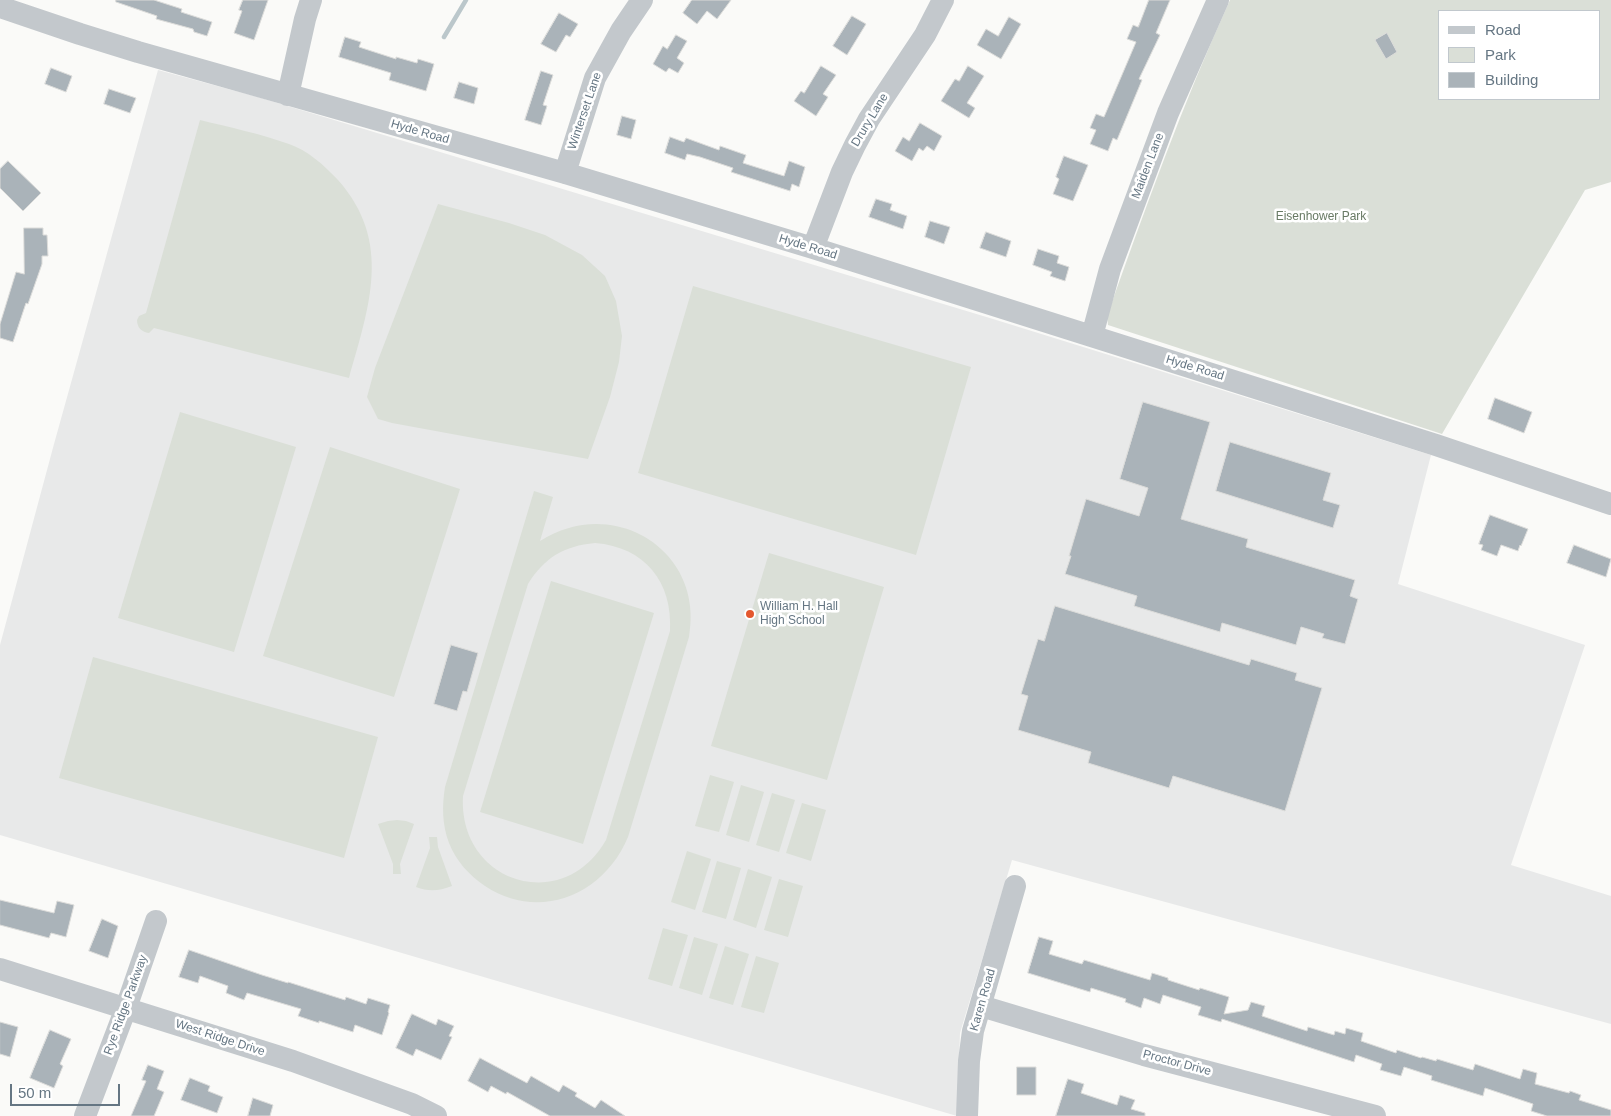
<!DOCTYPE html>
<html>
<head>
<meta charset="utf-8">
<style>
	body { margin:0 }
	#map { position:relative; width:1611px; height:1116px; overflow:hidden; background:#fafaf8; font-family:Arial,sans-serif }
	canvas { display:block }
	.legend { position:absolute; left:1438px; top:10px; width:162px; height:90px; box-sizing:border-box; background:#fff; border:1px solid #c1c8cd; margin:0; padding:6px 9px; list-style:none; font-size:15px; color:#657683 }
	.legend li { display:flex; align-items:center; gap:10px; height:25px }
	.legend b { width:25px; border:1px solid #c1c8cd }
	.scale { position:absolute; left:10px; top:1084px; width:110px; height:22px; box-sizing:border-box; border:2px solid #657683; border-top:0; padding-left:6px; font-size:15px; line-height:18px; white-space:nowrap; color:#657683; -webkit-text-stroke:4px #fff; paint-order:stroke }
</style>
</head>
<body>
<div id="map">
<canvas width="1611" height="1116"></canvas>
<ul class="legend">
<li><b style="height:6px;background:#c3c8cc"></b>Road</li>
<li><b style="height:14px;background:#dadfd7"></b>Park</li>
<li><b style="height:14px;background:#aab3b9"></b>Building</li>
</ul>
<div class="scale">50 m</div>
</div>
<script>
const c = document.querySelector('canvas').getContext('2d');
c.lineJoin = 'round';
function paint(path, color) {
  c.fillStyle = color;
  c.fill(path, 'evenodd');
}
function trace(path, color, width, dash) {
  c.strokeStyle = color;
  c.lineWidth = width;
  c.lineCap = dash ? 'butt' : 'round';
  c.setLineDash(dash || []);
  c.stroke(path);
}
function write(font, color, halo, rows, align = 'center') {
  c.font = font + ' Arial,sans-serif';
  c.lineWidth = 5;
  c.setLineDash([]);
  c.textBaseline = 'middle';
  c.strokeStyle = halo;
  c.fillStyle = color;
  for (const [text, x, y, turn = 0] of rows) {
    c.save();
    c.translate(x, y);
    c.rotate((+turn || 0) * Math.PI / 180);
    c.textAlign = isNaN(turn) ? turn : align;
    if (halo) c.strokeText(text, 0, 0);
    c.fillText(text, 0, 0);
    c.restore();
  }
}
paint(new Path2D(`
	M 158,70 L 258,97 L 993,319 L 1431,455 L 1398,584 L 1585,645 L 1511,865 L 1611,896 L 1611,1024 L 1012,860 L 960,1033 L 957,1116 L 0,835 L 0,645 L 54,444 Z`), '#e8e9e9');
paint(new Path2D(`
	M 1230,0 L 1611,0 L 1611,182 L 1585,190 L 1442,434 L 1108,325 L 1107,316 C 1145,209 1183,103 1230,0 ZM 1440,11 L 1600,11 L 1600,99 L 1440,99 Z
	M 200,120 C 229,127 261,134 289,144 C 307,150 324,165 338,180 C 393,242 369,307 349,378 L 154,328 L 149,333 C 141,332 137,327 137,320 L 139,316 L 146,313 Z
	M 438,204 L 509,223 L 545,235 L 582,255 L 605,276 L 616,301 L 622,336 L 619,362 L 610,397 L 588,459 L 392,423 L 378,419 L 367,397 L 375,368 Z
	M 693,286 L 971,367 L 916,555 L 638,473 Z
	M 180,412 L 296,447 L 234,652 L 118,618 Z
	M 330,447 L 460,489 L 394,697 L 263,656 Z
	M 534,491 L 553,497 L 540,541 C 613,494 705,550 689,637 L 628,837 C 604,895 539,922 485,886 C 469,875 456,861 449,843 C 442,824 442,806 445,787 ZM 595,543 C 645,547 673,582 670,631 L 606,840 C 563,916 458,883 463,796 L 528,584 C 545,557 564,546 595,543 Z
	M 769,553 L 884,587 L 827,780 L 711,746 Z
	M 551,581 L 654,613 L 583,844 L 480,812 Z
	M 93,657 L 378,737 L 344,858 L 59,778 Z
	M 710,775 L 734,782 L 719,832 L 695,826 Z
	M 741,785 L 764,792 L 749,842 L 726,835 Z
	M 772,793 L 795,800 L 779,852 L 756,845 Z
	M 802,803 L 826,810 L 811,861 L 786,853 Z
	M 397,820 L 406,821 L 414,824 L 400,864 L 401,874 L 393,874 L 393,864 L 378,824 L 388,821 Z
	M 429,837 L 437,837 L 438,847 L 452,886 C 439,891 429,892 416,887 L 430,848 Z
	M 687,851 L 711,859 L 695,910 L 671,902 Z
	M 717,861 L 741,868 L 726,919 L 702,912 Z
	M 748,869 L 772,877 L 756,928 L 733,920 Z
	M 779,879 L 803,886 L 788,937 L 764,930 Z
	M 663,928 L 688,935 L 672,986 L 648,979 Z
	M 694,937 L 718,944 L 702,995 L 679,988 Z
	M 725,946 L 749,954 L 733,1005 L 709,998 Z
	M 756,956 L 779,963 L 764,1013 L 741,1007 Z`), '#dadfd7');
trace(new Path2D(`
	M 444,37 L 466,0`), '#bbc7cb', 4.5);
const building = new Path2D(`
	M 116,0 L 154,0 L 182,9 L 181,12 L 212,22 L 207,36 L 194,32 L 193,29 L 156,19 L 157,16 L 116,2 Z
	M 243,0 L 268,0 L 254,40 L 234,33 L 242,11 L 239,10 Z
	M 692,0 L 731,0 L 717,19 L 707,11 L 697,24 L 683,13 Z
	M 1149,0 L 1170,0 L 1156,33 L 1160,35 L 1139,79 L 1142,80 L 1117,140 L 1113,138 L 1108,151 L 1090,144 L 1096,130 L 1090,128 L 1096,114 L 1104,117 L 1136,42 L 1127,39 L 1133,25 L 1138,27 Z
	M 559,13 L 578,24 L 570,37 L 566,35 L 556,52 L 541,44 Z
	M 852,16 L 866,24 L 847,55 L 833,46 Z
	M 1009,17 L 1021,24 L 1001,59 L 977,45 L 986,29 L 998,36 Z
	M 1387,33 L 1397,52 L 1386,59 L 1375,40 Z
	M 676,35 L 687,41 L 677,58 L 684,63 L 678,73 L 669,68 L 666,72 L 653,64 L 663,46 L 667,49 Z
	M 345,37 L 361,42 L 359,47 L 396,59 L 396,57 L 417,63 L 418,59 L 434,64 L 426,91 L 389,80 L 391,73 L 339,57 Z
	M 821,66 L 836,75 L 823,94 L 828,97 L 816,116 L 794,101 L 801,91 L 804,93 Z
	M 968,66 L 984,76 L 967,103 L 975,108 L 969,118 L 941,101 L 955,79 L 959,81 Z
	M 51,68 L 72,76 L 66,92 L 45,84 Z
	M 541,71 L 553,75 L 543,105 L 547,106 L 541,125 L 525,120 Z
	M 459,82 L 478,88 L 474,104 L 454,98 Z
	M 109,89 L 136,98 L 130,113 L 104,104 Z
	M 622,116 L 636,120 L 631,139 L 617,135 Z
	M 920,123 L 942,136 L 934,151 L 927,146 L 923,151 L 919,148 L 912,161 L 895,151 L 903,137 L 909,141 Z
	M 670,137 L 684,142 L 686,138 L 719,150 L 720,146 L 746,155 L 743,163 L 784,176 L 789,161 L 805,167 L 799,187 L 792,184 L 790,191 L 731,172 L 733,168 L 700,157 L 687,154 L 685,160 L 665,153 Z
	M 1064,156 L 1088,165 L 1073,201 L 1053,194 L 1059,179 L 1056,177 Z
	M 8,161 L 41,193 L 23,211 L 0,188 L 0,169 Z
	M 876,199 L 892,204 L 890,210 L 907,216 L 903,229 L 869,217 Z
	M 930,221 L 950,227 L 944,244 L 925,237 Z
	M 24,228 L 43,228 L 43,235 L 47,235 L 48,256 L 42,256 L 42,264 L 28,304 L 26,303 L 13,342 L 0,338 L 0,324 L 16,272 L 24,274 Z
	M 986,232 L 1011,241 L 1006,257 L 980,248 Z
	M 1038,249 L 1059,256 L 1057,263 L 1069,267 L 1065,281 L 1050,276 L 1052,272 L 1033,265 Z
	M 1495,398 L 1532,412 L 1524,433 L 1488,419 Z
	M 1143,402 L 1210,422 L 1181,519 L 1248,539 L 1246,547 L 1355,580 L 1350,596 L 1358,599 L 1345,644 L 1322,638 L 1324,634 L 1301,627 L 1296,645 L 1222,623 L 1220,632 L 1134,606 L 1137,596 L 1065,574 L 1071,556 L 1069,556 L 1086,499 L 1139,516 L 1148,488 L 1120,479 Z
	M 1230,442 L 1331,473 L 1323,500 L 1340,505 L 1333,528 L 1216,491 Z
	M 1490,515 L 1528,529 L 1521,546 L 1520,545 L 1518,551 L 1501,545 L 1497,556 L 1481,550 L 1483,545 L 1479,544 Z
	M 1574,545 L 1611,559 L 1606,577 L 1567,563 Z
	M 1055,606 L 1249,665 L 1251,659 L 1297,673 L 1295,680 L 1322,688 L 1285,811 L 1173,776 L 1169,788 L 1088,763 L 1091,752 L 1018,730 L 1028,696 L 1021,694 L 1038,639 L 1044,641 Z
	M 451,645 L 478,653 L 467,692 L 463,691 L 457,711 L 434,704 Z
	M 0,900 L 54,913 L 57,901 L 74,905 L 66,937 L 51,933 L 49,938 L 0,925 Z
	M 102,919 L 118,926 L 108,958 L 89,951 Z
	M 1039,937 L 1053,941 L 1049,954 L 1082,964 L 1084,960 L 1150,980 L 1152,973 L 1168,978 L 1168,980 L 1199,990 L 1200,988 L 1229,997 L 1224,1014 L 1248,1010 L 1251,1002 L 1265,1006 L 1262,1016 L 1307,1031 L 1308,1027 L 1334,1035 L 1335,1031 L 1345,1034 L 1346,1028 L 1363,1033 L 1361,1041 L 1396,1053 L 1397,1050 L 1421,1058 L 1422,1057 L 1436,1061 L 1437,1059 L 1473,1070 L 1475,1064 L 1520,1079 L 1523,1069 L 1537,1073 L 1535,1084 L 1569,1093 L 1570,1091 L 1581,1095 L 1579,1100 L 1611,1110 L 1611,1116 L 1547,1116 L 1531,1111 L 1533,1104 L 1485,1088 L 1483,1096 L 1431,1080 L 1432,1076 L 1404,1067 L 1401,1076 L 1380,1070 L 1382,1064 L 1356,1055 L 1354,1062 L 1222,1019 L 1221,1022 L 1198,1015 L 1201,1007 L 1163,995 L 1160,1004 L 1144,998 L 1141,1008 L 1125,1002 L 1126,999 L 1091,988 L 1090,992 L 1028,973 Z
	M 189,950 L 262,975 L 288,983 L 288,982 L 345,1000 L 346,997 L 366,1004 L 368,998 L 390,1005 L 388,1012 L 389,1013 L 382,1035 L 355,1025 L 353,1032 L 319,1021 L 319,1023 L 298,1016 L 301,1009 L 247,993 L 244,1000 L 226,993 L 228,986 L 200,976 L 198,983 L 179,977 Z
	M 412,1014 L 436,1025 L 438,1019 L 454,1026 L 449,1036 L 452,1037 L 441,1060 L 416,1049 L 413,1056 L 396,1048 Z
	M 0,1022 L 18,1027 L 10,1057 L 0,1054 Z
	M 50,1030 L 71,1039 L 60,1064 L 63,1066 L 54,1088 L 30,1078 Z
	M 480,1058 L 527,1083 L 531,1076 L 559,1092 L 563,1085 L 577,1093 L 575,1096 L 595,1108 L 601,1100 L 625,1116 L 550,1116 L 507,1092 L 506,1094 L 491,1086 L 488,1092 L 468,1081 Z
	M 148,1065 L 164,1071 L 157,1089 L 164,1092 L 154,1116 L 131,1116 L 146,1081 L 142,1080 Z
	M 1017,1067 L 1036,1067 L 1036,1095 L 1017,1095 Z
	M 190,1078 L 210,1086 L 208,1091 L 223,1097 L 217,1113 L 181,1100 Z
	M 1068,1079 L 1084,1084 L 1081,1093 L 1117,1105 L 1120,1095 L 1135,1100 L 1131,1109 L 1145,1113 L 1145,1116 L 1056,1116 Z
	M 253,1098 L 273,1105 L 270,1116 L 248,1116 Z`);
paint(building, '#aab3b9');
trace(building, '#dcdcda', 1);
trace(new Path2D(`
	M 0,7 L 80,34 L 138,52 L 565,173 L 813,248 L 1436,445 L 1611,504
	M 288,95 L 305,19 L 311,0
	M 565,173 L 595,78 L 621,31 L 642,0
	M 813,248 L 842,172 L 855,145 L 869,119 L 925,35 L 943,0
	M 1092,336 L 1110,269 L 1168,113 L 1218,0
	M 0,969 L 293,1061 L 412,1104 L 436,1116
	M 981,1006 L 1144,1055 L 1375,1116
	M 85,1116 L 126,1008 L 156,921
	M 967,1116 L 969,1061 L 973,1031 L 1015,886`), '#c3c8cc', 22);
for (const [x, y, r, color] of [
	[750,614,5,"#e4572e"]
]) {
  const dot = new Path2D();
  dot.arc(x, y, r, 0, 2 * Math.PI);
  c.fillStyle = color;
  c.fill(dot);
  trace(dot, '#fff', 2);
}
write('12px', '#657683', '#fff', [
	["Winterset Lane",585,111,-71],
	["Drury Lane",870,120,-59],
	["Hyde Road",420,132,16],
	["Maiden Lane",1148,166,-69],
	["Hyde Road",808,247,17],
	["Hyde Road",1195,368,17],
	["Karen Road",983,1000,-74],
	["Rye Ridge Parkway",126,1005,-70],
	["West Ridge Drive",220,1038,18],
	["Proctor Drive",1177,1063,15]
]);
write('12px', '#687a64', '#fff', [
	["Eisenhower Park",1321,217]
]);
write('12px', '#657683', '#fff', [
	["William H. Hall",760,607],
	["High School",760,621]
], 'left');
</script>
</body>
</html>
